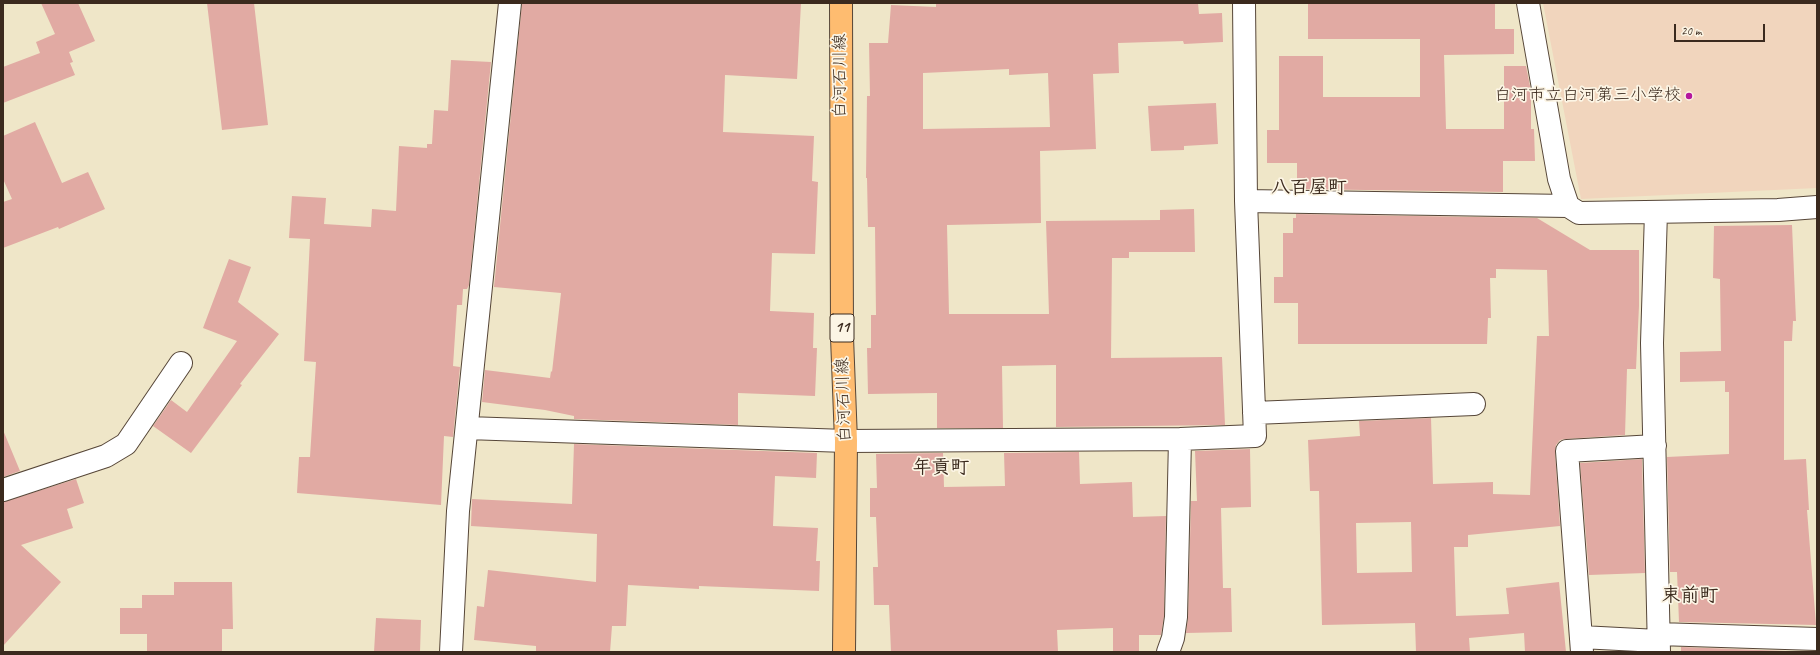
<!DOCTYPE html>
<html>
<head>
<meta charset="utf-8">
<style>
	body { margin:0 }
	#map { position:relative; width:1820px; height:655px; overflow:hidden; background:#efe6c8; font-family:Caveat,sans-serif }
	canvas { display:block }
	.frame { position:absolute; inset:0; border:4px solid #3b2a1e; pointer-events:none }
	.scale { position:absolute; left:1674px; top:24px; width:91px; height:18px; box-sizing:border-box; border:2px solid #3b2a1e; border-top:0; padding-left:5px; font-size:12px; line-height:14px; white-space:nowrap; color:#3b2a1e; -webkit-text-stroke:3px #fcf5e5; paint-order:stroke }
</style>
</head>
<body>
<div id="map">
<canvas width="1820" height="655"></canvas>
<div class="frame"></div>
<div class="scale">20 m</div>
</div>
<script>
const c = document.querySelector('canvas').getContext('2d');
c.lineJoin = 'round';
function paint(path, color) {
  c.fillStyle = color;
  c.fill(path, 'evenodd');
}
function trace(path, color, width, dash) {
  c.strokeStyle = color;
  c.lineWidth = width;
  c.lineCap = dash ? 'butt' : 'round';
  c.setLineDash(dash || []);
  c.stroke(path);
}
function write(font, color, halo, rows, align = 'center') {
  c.font = font + ' Caveat,"Klee One",sans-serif';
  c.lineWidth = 3.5;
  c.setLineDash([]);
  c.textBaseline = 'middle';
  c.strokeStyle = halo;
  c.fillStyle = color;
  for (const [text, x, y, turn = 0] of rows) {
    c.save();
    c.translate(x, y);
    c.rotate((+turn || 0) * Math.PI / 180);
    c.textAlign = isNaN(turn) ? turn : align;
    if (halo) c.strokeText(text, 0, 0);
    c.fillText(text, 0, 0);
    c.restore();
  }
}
paint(new Path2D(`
	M 1543,3 L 1817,3 L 1817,188 L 1581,199 Z`), '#f1d5bd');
paint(new Path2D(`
	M 41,3 L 78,3 L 95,41 L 69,52 L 73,62 L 70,63 L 75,75 L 3,103 L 3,67 L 40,53 L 36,42 L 55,34 Z
	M 207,3 L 254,3 L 268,125 L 222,130 Z
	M 522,3 L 801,3 L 797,79 L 725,75 L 723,132 L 814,136 L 812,181 L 818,182 L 815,254 L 772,253 L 770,311 L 814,313 L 813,348 L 817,348 L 815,396 L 738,393 L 738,425 L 574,419 L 574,416 L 545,410 L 482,402 L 485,370 L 550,378 L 551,371 L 552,372 L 561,293 L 494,287 Z
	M 936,3 L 1198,3 L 1199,14 L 1222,13 L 1223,42 L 1184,44 L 1183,41 L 1118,43 L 1119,73 L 1093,74 L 1096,149 L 1040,151 L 1041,223 L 947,225 L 949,314 L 1049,314 L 1046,221 L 1160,220 L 1160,210 L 1194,209 L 1195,252 L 1129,252 L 1129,258 L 1112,258 L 1111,358 L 1222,357 L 1225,425 L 1056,427 L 1056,365 L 1002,366 L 1003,428 L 937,428 L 937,393 L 868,394 L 867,348 L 871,348 L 871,315 L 876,315 L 875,227 L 868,227 L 867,178 L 866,178 L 867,96 L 870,96 L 869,43 L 888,43 L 891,5 L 936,7 ZM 1009,69 L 1009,75 L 1048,73 L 1050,127 L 923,129 L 923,73 Z
	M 1308,3 L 1495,3 L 1495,29 L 1514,29 L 1514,54 L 1444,55 L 1446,129 L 1504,129 L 1504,66 L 1526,66 L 1531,91 L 1531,129 L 1534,129 L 1535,161 L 1503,161 L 1503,192 L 1297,189 L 1297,163 L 1267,163 L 1267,130 L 1279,130 L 1279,56 L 1323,56 L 1323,97 L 1420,97 L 1420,39 L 1308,39 Z
	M 451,60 L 491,62 L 469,285 L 467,289 L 463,289 L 462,305 L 457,305 L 453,366 L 460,367 L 453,437 L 444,436 L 441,505 L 297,493 L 299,457 L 310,457 L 316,362 L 304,361 L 310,239 L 289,238 L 292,196 L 326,198 L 324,224 L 371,227 L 372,209 L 396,211 L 399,146 L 427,148 L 427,144 L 432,144 L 434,110 L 448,111 Z
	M 1216,103 L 1218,144 L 1184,146 L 1184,150 L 1151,151 L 1148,106 Z
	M 35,122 L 62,183 L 88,172 L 105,209 L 59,229 L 58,227 L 3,248 L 3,202 L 12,199 L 3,179 L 3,136 Z
	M 1296,214 L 1537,218 L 1590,250 L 1639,250 L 1639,306 L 1636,369 L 1627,369 L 1625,435 L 1566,439 L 1560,440 L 1556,445 L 1555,452 L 1560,526 L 1468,535 L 1468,547 L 1454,547 L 1456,616 L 1509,614 L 1506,588 L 1559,582 L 1566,652 L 1525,652 L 1524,633 L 1469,638 L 1470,652 L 1416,652 L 1415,623 L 1322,625 L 1319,491 L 1310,491 L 1308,440 L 1360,436 L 1359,421 L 1431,418 L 1433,484 L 1493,482 L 1493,494 L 1530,495 L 1537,336 L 1549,336 L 1547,270 L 1496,269 L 1496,278 L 1490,278 L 1491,318 L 1488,318 L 1487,344 L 1298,344 L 1298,303 L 1274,303 L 1274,277 L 1283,277 L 1283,233 L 1293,233 L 1293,218 L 1296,218 ZM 1411,522 L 1412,572 L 1357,573 L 1356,523 Z
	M 1792,225 L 1796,321 L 1793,321 L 1792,341 L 1784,341 L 1784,460 L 1806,459 L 1809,510 L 1807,510 L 1816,625 L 1679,622 L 1677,572 L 1670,572 L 1667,457 L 1729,454 L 1729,392 L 1725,392 L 1725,381 L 1680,382 L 1680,352 L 1721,351 L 1720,279 L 1713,278 L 1714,226 Z
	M 229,259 L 251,267 L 238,302 L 279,334 L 240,384 L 242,385 L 191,453 L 153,426 L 171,400 L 187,412 L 237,341 L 203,328 Z
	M 3,430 L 20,471 L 3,477 Z
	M 574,444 L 817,453 L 816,478 L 775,476 L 773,526 L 818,528 L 816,561 L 820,561 L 819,591 L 699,586 L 699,589 L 628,585 L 626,626 L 612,626 L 610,652 L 536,652 L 536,646 L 474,640 L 477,606 L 484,607 L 488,570 L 596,582 L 597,534 L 471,526 L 472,499 L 572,504 Z
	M 1250,449 L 1251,507 L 1221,508 L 1223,588 L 1231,588 L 1232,632 L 1186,633 L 1188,617 L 1191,501 L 1197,501 L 1195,451 Z
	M 1079,452 L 1080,484 L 1132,482 L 1133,517 L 1166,516 L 1164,616 L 1161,635 L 1139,635 L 1139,652 L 1113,652 L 1113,628 L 1057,630 L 1058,652 L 891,652 L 889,605 L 874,605 L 873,567 L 878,567 L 876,517 L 870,517 L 870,488 L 877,488 L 876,454 L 943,453 L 944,487 L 1005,486 L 1004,453 Z
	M 1642,459 L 1645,573 L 1589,575 L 1580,463 Z
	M 76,479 L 84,503 L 67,509 L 73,528 L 21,545 L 61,582 L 3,646 L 3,502 Z
	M 174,582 L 232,582 L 233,629 L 222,629 L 222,652 L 147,652 L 147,634 L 120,634 L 120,608 L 142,608 L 142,595 L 174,595 Z
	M 376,618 L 421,620 L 420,652 L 374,652 Z
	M 1681,647 L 1787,651 L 1787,652 L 1681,652 Z`), '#e1aaa3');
const street = new Path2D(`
	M 1528,3 L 1559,179 L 1568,206 L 1579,213 L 1778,210 L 1817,207
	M 1246,201 L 1568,206
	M 1656,212 L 1652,343 L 1659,652
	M 1254,413 L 1474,404
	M 467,428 L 846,441 L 1180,439 L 1255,436 L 1246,201 L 1244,3
	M 3,490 L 106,456 L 126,444 L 181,363
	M 1658,634 L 1817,639
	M 1581,637 L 1658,641
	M 451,652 L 458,511 L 510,3
	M 1168,652 L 1173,638 L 1176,617 L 1180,439
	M 1582,652 L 1567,451 L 1655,446`);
const primary = new Path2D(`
	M 841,3 L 842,337 L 846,441 L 844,652`);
trace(street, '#564638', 24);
trace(primary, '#564638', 24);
trace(street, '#fff', 22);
trace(primary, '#febc70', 22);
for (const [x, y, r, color] of [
	[1689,96,4,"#b5179e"]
]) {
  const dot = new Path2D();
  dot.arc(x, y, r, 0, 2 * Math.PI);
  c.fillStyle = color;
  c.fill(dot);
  trace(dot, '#fcf5e5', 1.5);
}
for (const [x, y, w] of [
	[842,328,24]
]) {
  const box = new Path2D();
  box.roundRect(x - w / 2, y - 14, w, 28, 3);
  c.fillStyle = '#fcf5e5';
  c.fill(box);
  trace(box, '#3b2a1e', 1);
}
write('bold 16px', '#3b2a1e', null, [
	["11",842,328]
]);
write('17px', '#3b2a1e', '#fcf5e5', [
	["白河石川線",841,76,-90],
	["白河石川線",844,400,-92]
]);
write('17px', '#3b2a1e', '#fcf5e5', [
	["白河市立白河第三小学校",1681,96]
], 'right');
write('bold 19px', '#3b2a1e', '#fcf5e5', [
	["八百屋町",1309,188],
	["年貢町",941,468],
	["束前町",1690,596]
]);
</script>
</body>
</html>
